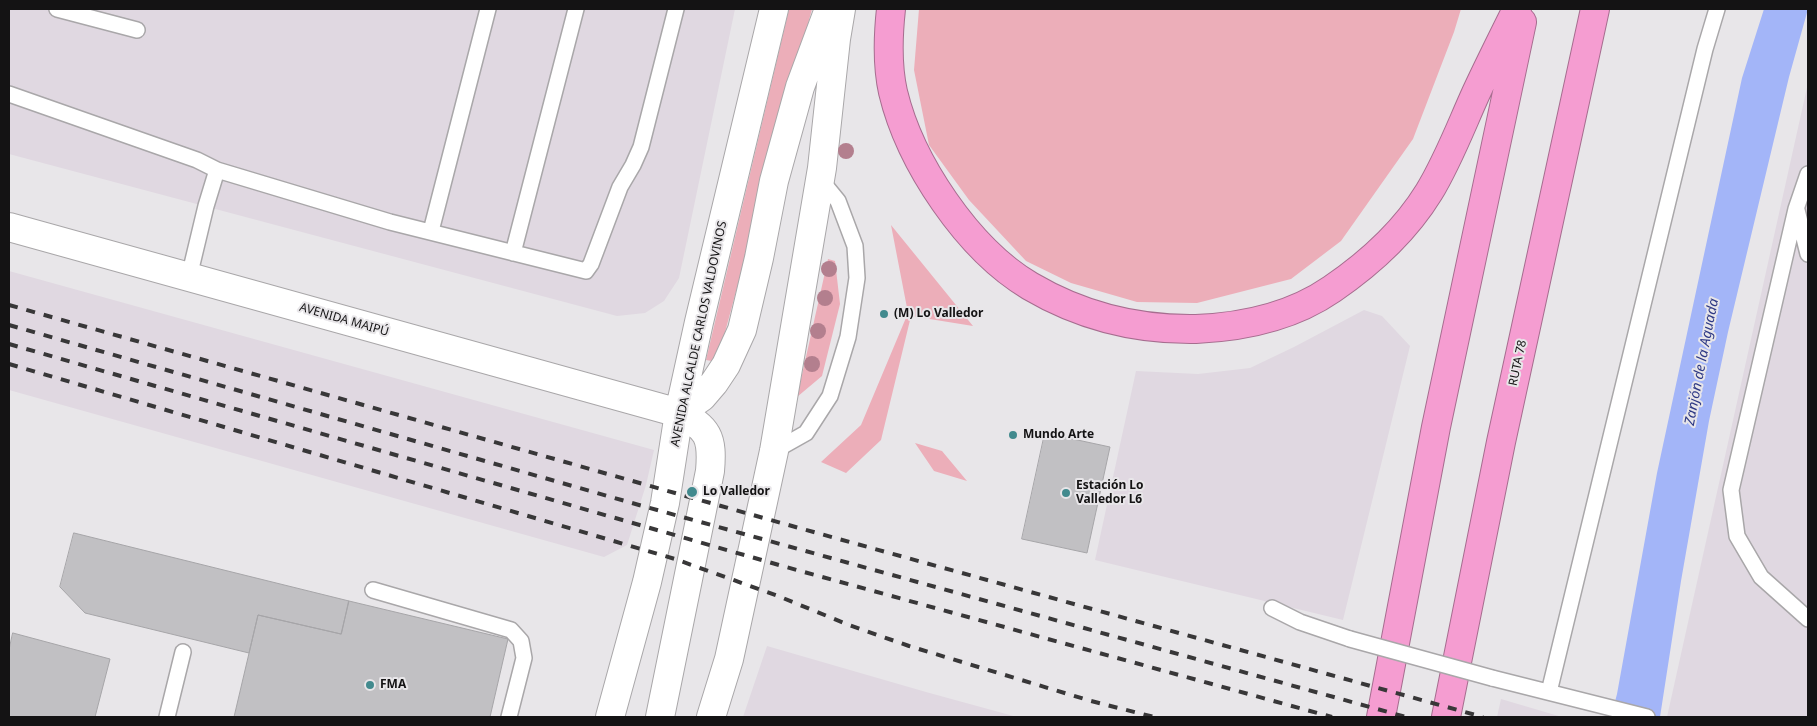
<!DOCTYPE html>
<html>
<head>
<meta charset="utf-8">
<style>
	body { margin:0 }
	#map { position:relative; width:1817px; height:726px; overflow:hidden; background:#e8e6e9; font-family:"Noto Sans",sans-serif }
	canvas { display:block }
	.frame { position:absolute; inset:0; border:10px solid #141314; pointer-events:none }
</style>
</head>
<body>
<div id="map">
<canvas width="1817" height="726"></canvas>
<div class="frame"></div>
</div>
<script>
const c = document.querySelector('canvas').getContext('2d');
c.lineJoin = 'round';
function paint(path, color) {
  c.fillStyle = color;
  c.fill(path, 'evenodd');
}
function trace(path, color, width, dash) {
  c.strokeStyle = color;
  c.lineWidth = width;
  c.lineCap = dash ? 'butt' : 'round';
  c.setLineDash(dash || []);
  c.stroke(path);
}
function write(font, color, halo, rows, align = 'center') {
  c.font = font + ' "Noto Sans",sans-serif';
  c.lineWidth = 4;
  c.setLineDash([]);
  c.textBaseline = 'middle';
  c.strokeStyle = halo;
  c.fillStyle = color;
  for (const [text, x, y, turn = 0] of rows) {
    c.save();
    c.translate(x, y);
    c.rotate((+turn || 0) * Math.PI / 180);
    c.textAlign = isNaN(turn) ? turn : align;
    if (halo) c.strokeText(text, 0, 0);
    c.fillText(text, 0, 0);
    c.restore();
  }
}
paint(new Path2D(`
	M 9,9 L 735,9 L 679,278 L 664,301 L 645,313 L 617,316 L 9,154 Z
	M 1808,83 L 1808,717 L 1667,717 Z
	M 9,271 L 654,450 L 646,485 L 627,545 L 604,557 L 9,390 Z
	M 1364,310 L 1382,316 L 1410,346 L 1343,620 L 1095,560 L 1136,371 L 1198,374 L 1250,368 L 1294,347 Z
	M 767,646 L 926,692 L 1017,717 L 743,717 Z
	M 1501,699 L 1562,717 L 1497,717 Z`), '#e0d8e1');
paint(new Path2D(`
	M 789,9 L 812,9 L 717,362 L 706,360 Z
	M 919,9 L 1461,9 L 1454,32 L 1413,139 L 1341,241 L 1291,279 L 1197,303 L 1137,302 L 1071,283 L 1026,261 L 969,200 L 929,145 L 914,70 Z
	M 891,225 L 973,326 L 911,316 L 881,440 L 846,473 L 821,462 L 861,425 L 908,313 Z
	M 828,259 L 835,261 L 840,304 L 822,376 L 797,397 Z
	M 915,443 L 942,451 L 967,481 L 934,471 Z`), '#ecaeb9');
paint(new Path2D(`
	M 1764,9 L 1808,9 L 1789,77 L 1728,332 L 1709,421 L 1681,581 L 1660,717 L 1611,717 L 1617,694 L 1657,473 L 1717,194 L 1742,78 Z`), '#a3b5f8');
const building = new Path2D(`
	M 1045,433 L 1110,447 L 1087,553 L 1022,539 Z
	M 74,533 L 349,601 L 341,634 L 258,615 L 249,653 L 85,613 L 60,587 Z
	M 349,601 L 508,639 L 490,717 L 234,717 L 258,615 L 341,634 Z
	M 13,633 L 110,659 L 95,717 L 9,717 L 9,650 Z`);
paint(building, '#c1c0c3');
trace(building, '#a6a5a8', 1);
const lane = new Path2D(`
	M 57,9 L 137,30
	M 9,94 L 197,160 L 217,170 L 390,222 L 586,271 L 591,264 L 620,187 L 633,165 L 641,147 L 676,9
	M 1808,174 L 1796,209 L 1731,490 L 1737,536 L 1761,577 L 1808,619
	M 1797,210 L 1808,254
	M 431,231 L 488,9
	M 513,253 L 576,9
	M 189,277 L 206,206 L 217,170
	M 774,451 L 806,433 L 830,396 L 848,337 L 857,278 L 855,246 L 838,201 L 820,179
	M 373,590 L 511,630 L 521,641 L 524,658 L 509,717
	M 1272,608 L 1300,622 L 1350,639
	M 1492,678 L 1647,717
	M 1549,692 L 1705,49 L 1717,9
	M 167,717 L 183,652`);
const secondary = new Path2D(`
	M 9,227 L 679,413 C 708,428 713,437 710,471 L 660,717
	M 679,413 L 702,397 L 714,383 L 726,365 L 742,330 L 759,258 L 774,181 L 800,87 L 829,9
	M 610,717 L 647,582 L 665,503 L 679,413 L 699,322 L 774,9
	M 711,717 L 729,659 L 774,451 L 822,168 L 836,39 L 841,9`);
const highway = new Path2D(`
	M 891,9 C 888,36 887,65 893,92 C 910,163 968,249 1030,286 C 1081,316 1137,330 1196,329 C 1243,327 1293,316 1332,289 C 1370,263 1405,231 1429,192 C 1448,161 1461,126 1476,93 C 1489,65 1503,37 1517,9
	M 1381,717 L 1436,427 L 1522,22
	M 1446,717 L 1501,442 L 1595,9`);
trace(lane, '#a9a7a9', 18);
trace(secondary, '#a9a7a9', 30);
trace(highway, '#a66d8f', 30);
trace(lane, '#fff', 15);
trace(secondary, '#fff', 28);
trace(highway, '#f59dd1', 28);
trace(new Path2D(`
	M 9,305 L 799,528 L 1483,717
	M 9,325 L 639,505 L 1406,717
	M 9,344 L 786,567 L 1332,717
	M 9,364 L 675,559 L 778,596 L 849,625 L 909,646 L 1091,701 L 1154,717`), '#383738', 4, [9, 9]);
const laneBridge = new Path2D(`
	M 1350,639 L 1492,678`);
trace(laneBridge, '#a9a7a9', 18, []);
trace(laneBridge, '#fff', 15);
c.fillStyle = '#b37f8e';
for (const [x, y] of [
	[846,151],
	[829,269],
	[825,298],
	[818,331],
	[812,364]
]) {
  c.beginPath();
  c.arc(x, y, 8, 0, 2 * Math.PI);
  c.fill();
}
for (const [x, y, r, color] of [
	[884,314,5,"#428a8e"],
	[1013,435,5,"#428a8e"],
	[692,492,6,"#428a8e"],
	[1066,493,5,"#428a8e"],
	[370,685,5,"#428a8e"]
]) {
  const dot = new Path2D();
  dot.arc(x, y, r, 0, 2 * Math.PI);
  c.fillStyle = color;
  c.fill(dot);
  trace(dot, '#e8e6e9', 2);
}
write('bold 12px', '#141314', '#e8e6e9', [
	["(M) Lo Valledor",894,314],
	["Mundo Arte",1023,435],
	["Estación Lo",1076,486],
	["Valledor L6",1076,500],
	["Lo Valledor",703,492],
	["FMA",380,685]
], 'left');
write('12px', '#141314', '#e8e6e9', [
	["AVENIDA MAIPÚ",344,320,16],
	["AVENIDA ALCALDE CARLOS VALDOVINOS",699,334,-78],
	["RUTA 78",1518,363,-78]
]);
write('italic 14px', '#2e3985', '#e8e6e9', [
	["Zanjón de la Aguada",1702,362,-79]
]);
</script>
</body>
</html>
